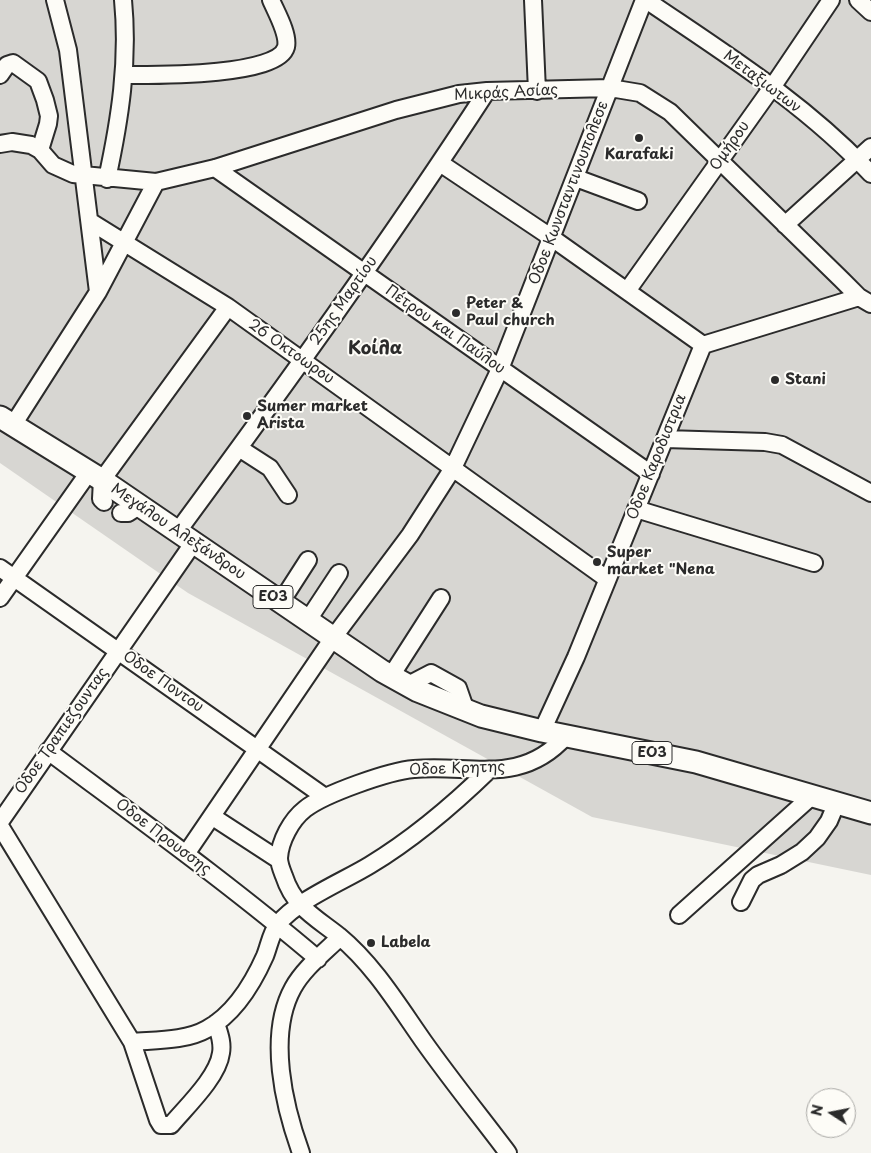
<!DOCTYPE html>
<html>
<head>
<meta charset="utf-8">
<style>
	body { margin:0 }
	#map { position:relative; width:871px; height:1153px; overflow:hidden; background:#f5f4ef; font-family:"Playpen Sans",sans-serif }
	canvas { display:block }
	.north { position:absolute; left:806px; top:1088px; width:50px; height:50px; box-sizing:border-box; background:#fdfcf7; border:1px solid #a9a8a5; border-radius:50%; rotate:281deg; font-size:14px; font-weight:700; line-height:20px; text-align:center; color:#2b2b2b }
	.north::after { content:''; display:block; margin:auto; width:18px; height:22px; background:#2b2b2b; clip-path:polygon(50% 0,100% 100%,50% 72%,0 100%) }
</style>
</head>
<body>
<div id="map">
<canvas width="871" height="1153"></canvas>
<div class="north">N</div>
</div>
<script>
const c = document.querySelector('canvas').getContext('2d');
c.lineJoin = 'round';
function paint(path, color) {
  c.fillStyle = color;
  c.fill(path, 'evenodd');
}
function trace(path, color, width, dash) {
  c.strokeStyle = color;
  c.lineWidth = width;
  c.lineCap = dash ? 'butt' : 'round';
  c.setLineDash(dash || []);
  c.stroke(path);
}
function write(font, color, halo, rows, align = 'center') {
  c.font = font + ' "Playpen Sans",sans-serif';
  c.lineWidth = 4;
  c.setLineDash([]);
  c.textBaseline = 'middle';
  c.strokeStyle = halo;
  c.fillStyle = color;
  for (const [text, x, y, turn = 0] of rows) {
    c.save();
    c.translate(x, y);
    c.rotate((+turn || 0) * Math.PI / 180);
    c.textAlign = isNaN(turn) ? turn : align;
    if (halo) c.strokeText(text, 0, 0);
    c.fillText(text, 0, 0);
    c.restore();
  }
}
paint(new Path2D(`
	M 0,0 L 871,0 L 871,875 L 592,817 L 188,593 L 0,463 Z`), '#d7d6d2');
const minor = new Path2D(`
	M 55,0 L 68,50 L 98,292
	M 533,0 L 537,91
	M 646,0 C 724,53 806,104 871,174
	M 858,0 L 871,12
	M 0,75 L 7,65 L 13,63 L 38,81 L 45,100 L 49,116 L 48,124 L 40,150
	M 125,75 C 151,75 278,77 286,47 C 289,34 276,12 271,0
	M 0,144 L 12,142 L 31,145 L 40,150 L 53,165 L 73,174 L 156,182 L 215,168 L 396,110 L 459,94 L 487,91 L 610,88 L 640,93 L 670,112 L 841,279 L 859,297 L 871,304
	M 440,163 L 552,238 L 703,345
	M 215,168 L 651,474
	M 576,178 L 638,201
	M 107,179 C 120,119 129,61 123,0
	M 91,222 L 228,307 L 607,579
	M 785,225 L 871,147
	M 627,291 L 773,86 L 831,0
	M 703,345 L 859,297
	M 13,425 L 98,292 L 156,182
	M 665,439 L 765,442 L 782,445 L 871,493
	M 239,448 L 270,468 L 288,495
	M 104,502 L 101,499 L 102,480 L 228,307
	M 636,509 L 814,563
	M 121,513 L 128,513 L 139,506
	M 178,531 C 284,387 389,242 487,91
	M 0,568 L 325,797
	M 0,598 L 89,472
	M 281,602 L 308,560
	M 308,620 L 339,573
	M 391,676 L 441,598
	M 408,685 L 431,673 L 458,688 L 466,711
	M 542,731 L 576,657 L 703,345
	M 48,751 C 139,819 231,885 318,959
	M 213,817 L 279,860
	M 0,822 L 194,542
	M 0,826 L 132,1042 L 158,1120 L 161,1125 L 171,1125 C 186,1107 218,1077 221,1053 C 223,1042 219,1033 216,1023
	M 186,854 L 333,638 L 410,535 L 453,468 L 500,369 L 644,0
	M 741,902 L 752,880 L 758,875 L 781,865 L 802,852 L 817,838 L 829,821 L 837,802
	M 679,915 L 813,795
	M 132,1042 C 156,1040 186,1041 207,1029 C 234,1014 253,983 265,956 C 269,946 271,933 278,924 C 297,900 344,881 370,865 C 413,839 453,805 489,770
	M 301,1153 C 284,1106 267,1035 293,988 C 304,968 324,953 340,937
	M 508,1153 C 480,1116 451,1080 424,1042 C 398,1005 374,965 339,936 C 315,917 294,907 284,876 C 282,871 279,864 279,858 C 280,841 291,820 305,809 C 324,794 389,771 414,769 C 472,764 521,786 566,736`);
const major = new Path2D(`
	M 0,417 L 102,480 L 382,671 L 418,691 L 481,716 L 542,731 L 696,762 L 871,813`);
trace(minor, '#2b2b2b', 20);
trace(major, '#2b2b2b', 25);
trace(minor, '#fdfcf7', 16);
trace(major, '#fdfcf7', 21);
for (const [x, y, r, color] of [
	[639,138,5,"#2b2b2b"],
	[456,313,5,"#2b2b2b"],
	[775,380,5,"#2b2b2b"],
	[247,416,5,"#2b2b2b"],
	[597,562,5,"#2b2b2b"],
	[371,943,5,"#2b2b2b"]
]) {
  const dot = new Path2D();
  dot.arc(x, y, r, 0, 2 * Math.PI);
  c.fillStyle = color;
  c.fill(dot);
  trace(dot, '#fdfcf7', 2);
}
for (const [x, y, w] of [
	[273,597,40],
	[652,753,40]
]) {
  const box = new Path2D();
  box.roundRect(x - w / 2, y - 11.5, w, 23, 4);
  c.fillStyle = '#fdfcf7';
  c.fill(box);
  trace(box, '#2b2b2b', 1);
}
write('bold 14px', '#2b2b2b', null, [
	["ΕΟ3",273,597],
	["ΕΟ3",652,753]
]);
write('15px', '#2b2b2b', '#fdfcf7', [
	["Μεταξιωτων",762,82,37],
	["Μικράς Ασίας",506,93,-3],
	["Ομήρου",730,146,-55],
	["Oδοε Κωνσταντινουπολεσε",569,193,-69],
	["25ης Μαρτίου",344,301,-55],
	["Πέτρου και Παύλου",445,330,35],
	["26 Οκτοωρου",291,352,35],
	["Oδοε Καροδιστρια",657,457,-68],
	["Μεγάλου Αλεξάνδρου",178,532,34],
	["Oδοε Ποντου",163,682,35],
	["Oδοε Τραπιεζουντας",62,731,-55],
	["Oδοε Κρητης",457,769,-2],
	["Oδοε Προυσσης",163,837,37]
]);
write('bold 15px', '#2b2b2b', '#fdfcf7', [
	["Karafaki",639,155,"center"],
	["Peter &",466,304],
	["Paul church",466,321],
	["Stani",785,380],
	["Sumer market",257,407],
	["Arista",257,424],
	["Super",607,553],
	["market \"Nena",607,570],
	["Labela",381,943]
], 'left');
write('bold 18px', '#2b2b2b', '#fdfcf7', [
	["Κοίλα",375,349]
]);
</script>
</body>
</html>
